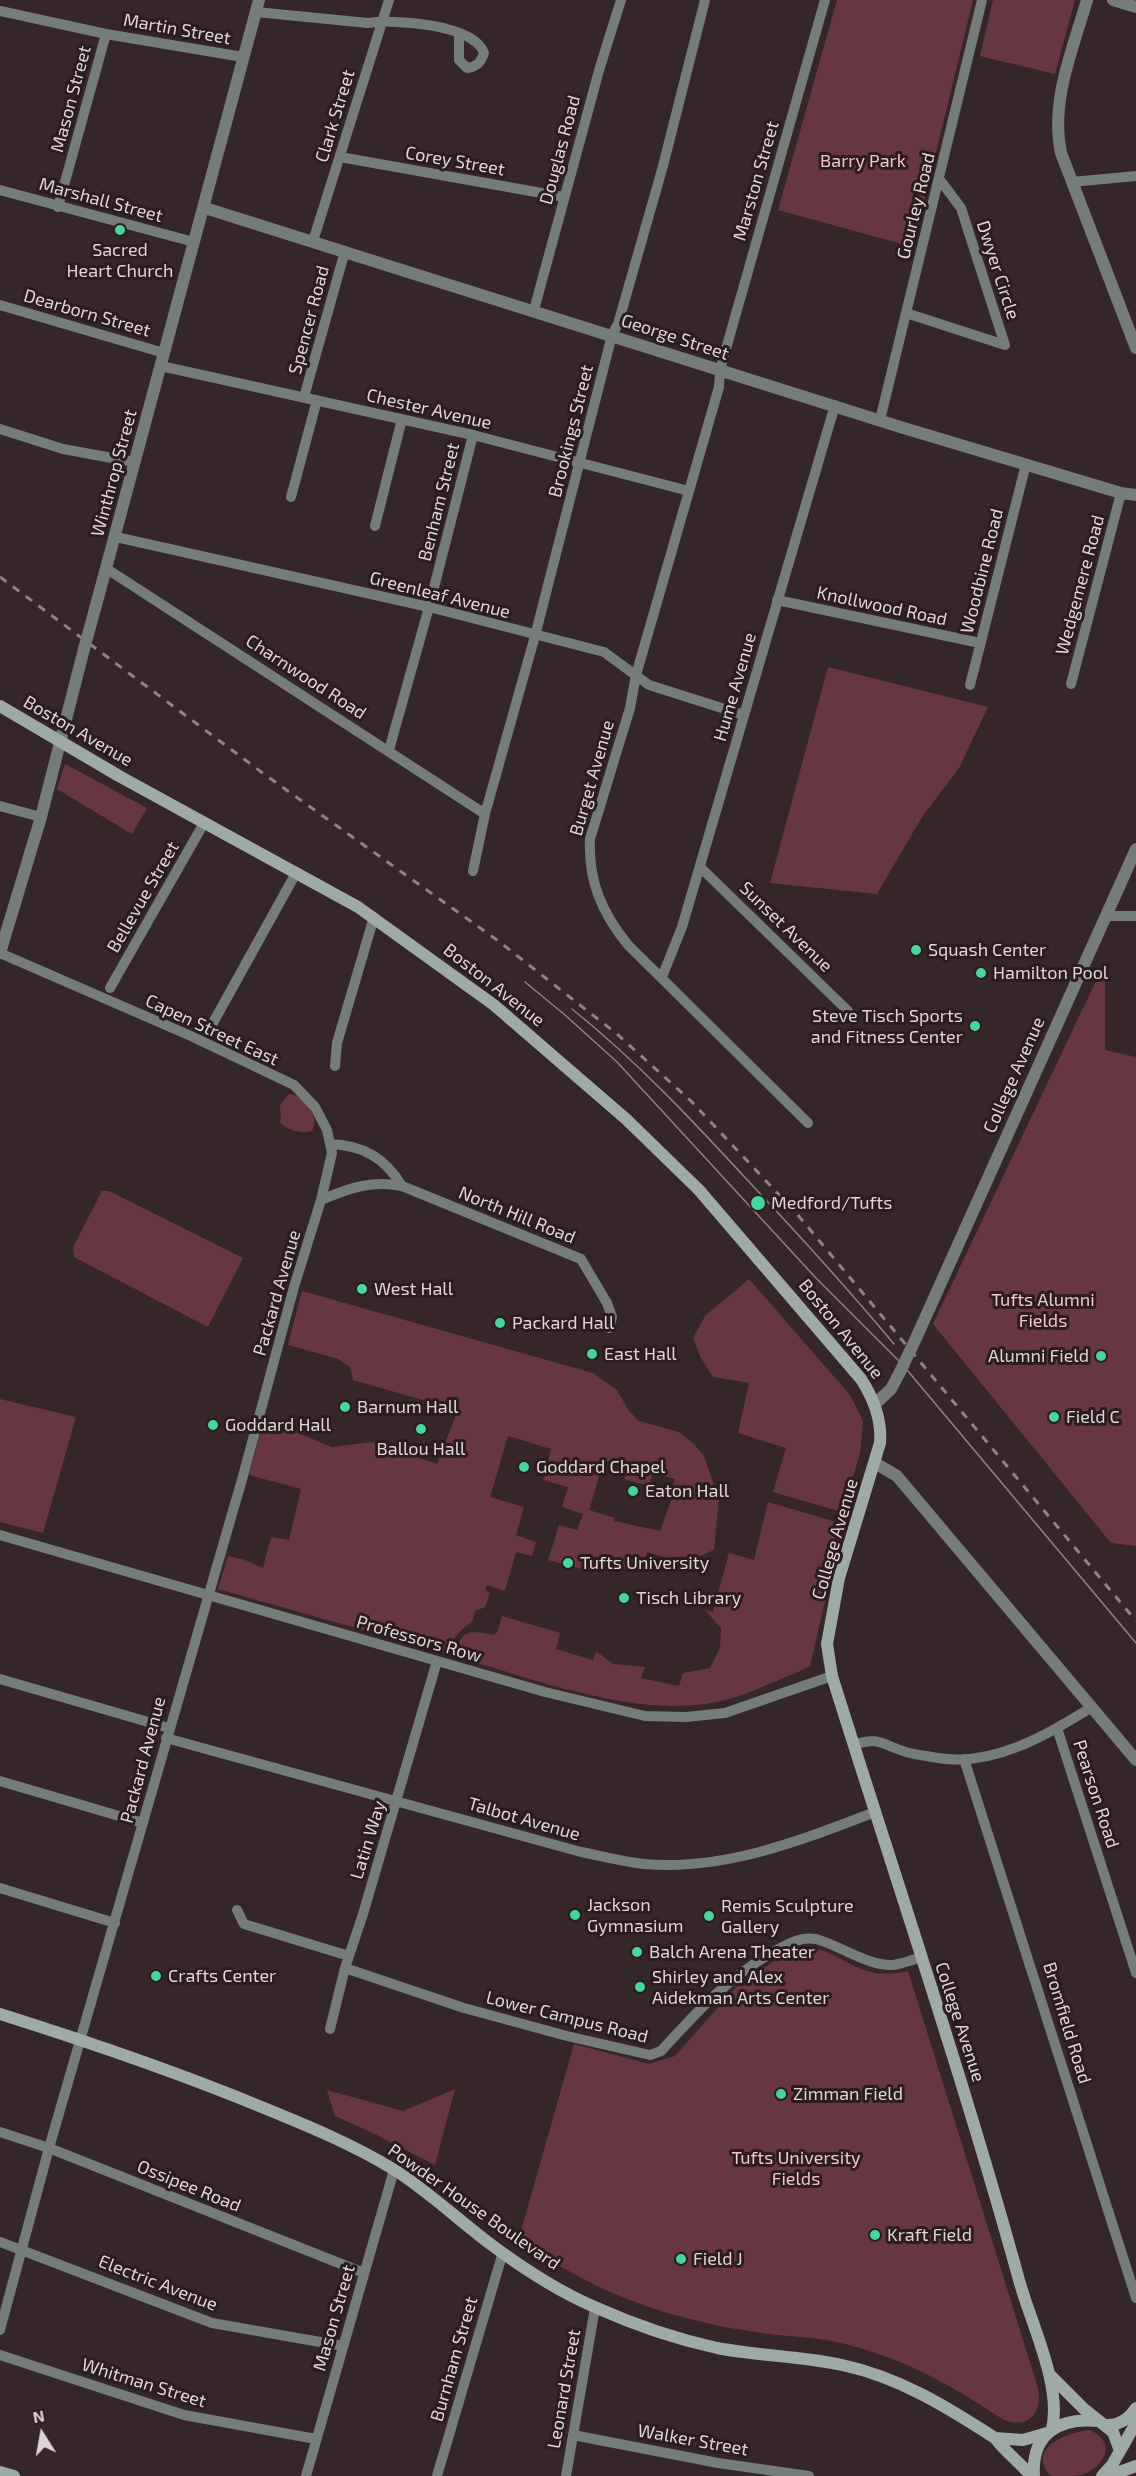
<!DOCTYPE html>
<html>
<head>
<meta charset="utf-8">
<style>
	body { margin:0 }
	#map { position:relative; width:1136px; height:2476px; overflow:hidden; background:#352729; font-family:"Exo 2",sans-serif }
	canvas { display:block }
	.north { position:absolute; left:12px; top:2404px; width:60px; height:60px; -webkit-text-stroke:4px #2b1d1f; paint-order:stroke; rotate:349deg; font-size:16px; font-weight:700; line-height:24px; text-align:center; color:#dfd5d7 }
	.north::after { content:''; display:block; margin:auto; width:21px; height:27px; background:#dfd5d7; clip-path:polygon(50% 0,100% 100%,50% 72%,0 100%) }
</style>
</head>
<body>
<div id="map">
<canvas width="1136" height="2476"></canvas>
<div class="north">N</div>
</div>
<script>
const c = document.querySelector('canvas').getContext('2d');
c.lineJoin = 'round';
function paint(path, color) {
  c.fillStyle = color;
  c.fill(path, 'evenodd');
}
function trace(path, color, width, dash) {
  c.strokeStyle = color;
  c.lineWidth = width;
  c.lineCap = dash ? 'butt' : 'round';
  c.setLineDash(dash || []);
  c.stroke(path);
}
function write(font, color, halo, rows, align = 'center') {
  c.font = font + ' "Exo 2",sans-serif';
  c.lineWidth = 6;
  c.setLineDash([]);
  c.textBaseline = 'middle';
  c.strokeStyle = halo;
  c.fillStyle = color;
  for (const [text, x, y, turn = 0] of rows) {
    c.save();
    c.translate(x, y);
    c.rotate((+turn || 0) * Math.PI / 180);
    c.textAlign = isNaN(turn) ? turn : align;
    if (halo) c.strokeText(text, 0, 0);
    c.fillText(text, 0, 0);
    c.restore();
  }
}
paint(new Path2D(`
	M 837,0 L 973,0 L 913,247 L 778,210 Z
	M 993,0 L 1075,0 L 1055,74 L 980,56 Z
	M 828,667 L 988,707 L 959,768 L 922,817 L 877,894 L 770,883 Z
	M 65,764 L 147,808 L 132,834 L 57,789 Z
	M 1105,962 L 1105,1050 L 1136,1057 L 1136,1546 L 1111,1543 L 933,1324 Z
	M 289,1094 C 305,1095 320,1116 312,1131 C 301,1134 285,1130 279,1121 L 281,1119 L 280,1105 Z
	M 102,1191 L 109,1191 L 243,1258 L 208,1327 L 74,1257 L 73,1247 Z
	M 749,1279 L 850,1395 L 863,1421 L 860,1454 L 842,1512 L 773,1492 L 786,1448 L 738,1433 L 749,1383 L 713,1377 L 700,1356 L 693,1338 L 705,1316 Z
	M 302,1291 L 593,1373 L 617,1390 L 629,1411 L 639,1421 L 679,1432 L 694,1444 L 704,1456 L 714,1485 L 720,1488 L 714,1550 L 684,1563 L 647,1552 L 641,1572 L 601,1561 L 597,1573 L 548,1560 L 559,1525 L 577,1530 L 583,1514 L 562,1507 L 568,1487 L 543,1480 L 551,1449 L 508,1436 L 490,1497 L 524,1507 L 516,1535 L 536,1542 L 532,1556 L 516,1552 L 505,1591 L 487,1585 L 485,1590 L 490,1593 L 485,1607 L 475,1611 L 472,1622 C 458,1631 453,1638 448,1654 L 218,1589 L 228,1556 L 245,1560 L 263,1568 L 271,1537 L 289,1540 L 301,1489 L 249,1475 L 264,1419 L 332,1447 L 372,1442 L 437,1464 L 458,1410 L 353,1380 L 350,1367 L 338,1359 L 288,1345 ZM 604,1460 L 628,1467 L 624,1479 L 649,1486 L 653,1473 L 675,1479 L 670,1497 L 672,1498 L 660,1531 L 614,1521 L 615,1518 L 589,1510 Z
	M 0,1399 L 76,1417 L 43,1533 L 0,1522 Z
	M 768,1502 L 843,1524 L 810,1666 L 798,1672 C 772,1682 744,1697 717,1702 C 637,1719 531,1678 454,1656 C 462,1629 468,1630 494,1635 L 498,1631 L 502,1616 L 560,1633 L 556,1649 L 593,1660 L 596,1651 L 613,1664 L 645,1667 L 641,1678 L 679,1686 L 683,1673 L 710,1668 L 720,1648 L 721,1628 L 705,1610 L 713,1612 L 729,1553 L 754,1560 Z
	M 796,1947 C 824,1943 845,1966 871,1972 C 883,1975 896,1974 908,1971 L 1038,2388 C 1042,2413 1030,2429 1004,2420 C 954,2387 908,2360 849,2345 C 817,2336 782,2337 749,2331 C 668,2319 584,2289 519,2238 L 574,2044 L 649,2064 L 675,2056 L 738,1985 Z
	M 455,2089 L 435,2165 L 371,2132 L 335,2116 L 327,2090 L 403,2111 Z
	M 1090,2430 C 1118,2443 1104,2468 1081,2475 C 1072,2476 1061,2476 1051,2476 C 1025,2449 1067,2432 1090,2430 Z`), '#673741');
trace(new Path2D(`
	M 0,11 L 106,34 L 243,57
	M 256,12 L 368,23 C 394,19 474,24 484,53 C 481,62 477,67 467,68 L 459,60 L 459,33
	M 340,157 L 564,197
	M 1072,182 L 1136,176
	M 0,190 L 194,242
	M 58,207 L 106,34
	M 313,241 L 389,0
	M 0,305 L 164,353
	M 534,310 L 600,67 L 621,0
	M 906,313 L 1005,345 L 961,208 L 940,180
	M 161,366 L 473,435 L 689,491
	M 304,397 L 345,251
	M 880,420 L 982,0
	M 0,429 L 63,449 L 134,462
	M 291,497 L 317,400
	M 375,526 L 402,419
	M 116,537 L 429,607 L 604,652 L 649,685 L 744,715
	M 107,569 L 485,814
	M 777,600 L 980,643
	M 1071,684 L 1121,493
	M 970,685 L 1026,464
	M 389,750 L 429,607 L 473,435
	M 0,806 L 41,817
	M 700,867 L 848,1011
	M 473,871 L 485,814 L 535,636 L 612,335 L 618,324 L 663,166 L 705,0
	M 1106,916 L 1136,916
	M 0,953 L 191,1036 L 294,1085 L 315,1107 L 327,1130 L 332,1153 L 321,1200 L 294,1287 L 243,1476 L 49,2148 L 0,2330
	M 662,977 L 682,927 L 835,405
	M 110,988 L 204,823
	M 209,1030 L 296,873
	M 335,1066 L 337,1043 L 374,917
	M 808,1123 L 628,945 C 602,913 588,881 590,839 L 630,708 L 636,675 L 719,387 L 720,370 L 825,0
	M 330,1144 C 363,1145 385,1158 402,1186
	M 321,1200 C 349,1188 372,1180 402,1186 L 581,1259 L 607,1303 L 612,1317 L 609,1328
	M 0,1535 L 545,1692 L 645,1716 L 686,1717 L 725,1713 L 832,1676
	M 0,1679 L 169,1728
	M 1057,1728 L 1136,1973
	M 166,1738 L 581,1852 C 602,1856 623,1862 644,1864 C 725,1871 802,1840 875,1812
	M 853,1745 C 880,1736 882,1745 906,1752 C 916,1755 927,1756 938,1758 C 994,1767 1046,1735 1092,1707
	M 964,1759 L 1136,2298
	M 0,1781 L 143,1823
	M 0,1888 L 115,1923
	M 237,1910 L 244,1924 L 349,1956
	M 345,1968 L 464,2008 L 567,2036 L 650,2055 L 661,2051 C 698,2011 725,1980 773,1952 C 787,1945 799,1936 816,1939 C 839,1945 870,1967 893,1965 C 902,1964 911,1960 920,1958
	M 330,2029 L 345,1968 L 363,1914 L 437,1661
	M 0,2132 L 49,2148 L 364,2273
	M 0,2242 L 212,2323 L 343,2346
	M 0,2355 L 184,2415 L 316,2439
	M 573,2435 L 718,2463 L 809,2476
	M 306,2476 L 394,2170
	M 437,2476 L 503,2252
	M 566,2476 L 595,2308`), '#757c79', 10);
trace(new Path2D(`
	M 1087,0 C 1073,49 1050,101 1061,153 L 1136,348
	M 1113,0 L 1136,7
	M 205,208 L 897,426 L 1121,493 L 1136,495
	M 95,609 L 259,0
	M 0,953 L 41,817 L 84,649
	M 917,1336 L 1136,849
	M 875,1404 L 891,1389 L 900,1372
	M 875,1463 L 897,1476 L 1136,1760`), '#757c79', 12);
trace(new Path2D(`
	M 0,706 L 119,776 L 358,907 L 494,1005 L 626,1119 L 699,1190 L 861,1379 C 874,1399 882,1419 880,1443 L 839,1578 L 827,1644 L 832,1676 C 895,1877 963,2077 1019,2280 C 1031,2324 1062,2385 1052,2429
	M 0,2014 C 89,2042 177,2072 264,2108 C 308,2126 352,2144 393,2169 C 427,2190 457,2219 489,2243 C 521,2267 559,2292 597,2308 C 635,2325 676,2339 717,2348 C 758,2356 801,2356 842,2365 C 899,2377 947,2407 995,2438 C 1005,2452 1020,2462 1031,2476
	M 1050,2375 L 1084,2409 L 1113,2432 L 1120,2451
	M 1105,2425 C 1118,2426 1129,2419 1136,2408
	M 995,2438 L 1023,2440 L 1047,2433
	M 0,2472 L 14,2476
	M 1034,2476 C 1031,2434 1059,2417 1098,2421
	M 1102,2476 L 1112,2465 L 1136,2423
	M 1109,2476 L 1136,2466`), '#9faaa5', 12);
trace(new Path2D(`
	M 525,982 L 565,1015 L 617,1062 L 815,1277 L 902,1364 L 1136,1643
	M 572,1009 C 639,1063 693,1121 751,1184 C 800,1236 848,1289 894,1344`), '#8e8284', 1.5);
trace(new Path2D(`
	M 0,577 L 264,774 L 497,940 L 617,1034 L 691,1101 L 797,1214 L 1136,1621`), '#8e8284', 3, [8, 8]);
trace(new Path2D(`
	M 84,649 L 95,609
	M 900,1372 L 917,1336`), '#757c79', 12);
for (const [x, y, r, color] of [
	[120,230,6,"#48d49d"],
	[916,950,6,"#48d49d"],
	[981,973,6,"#48d49d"],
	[975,1026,6,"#48d49d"],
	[758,1203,8,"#48d49d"],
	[362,1289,6,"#48d49d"],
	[500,1323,6,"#48d49d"],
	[592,1354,6,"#48d49d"],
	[1101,1356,6,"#48d49d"],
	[345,1407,6,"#48d49d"],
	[1054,1417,6,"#48d49d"],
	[213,1425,6,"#48d49d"],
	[421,1429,6,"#48d49d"],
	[524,1467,6,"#48d49d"],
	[633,1491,6,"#48d49d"],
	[568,1563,6,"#48d49d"],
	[624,1598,6,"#48d49d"],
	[575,1915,6,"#48d49d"],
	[709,1916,6,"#48d49d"],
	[637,1952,6,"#48d49d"],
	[156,1976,6,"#48d49d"],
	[640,1987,6,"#48d49d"],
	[781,2094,6,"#48d49d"],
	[875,2235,6,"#48d49d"],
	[681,2259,6,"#48d49d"]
]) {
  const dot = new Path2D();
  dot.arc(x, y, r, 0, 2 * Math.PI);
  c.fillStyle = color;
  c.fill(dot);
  trace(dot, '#2b1d1f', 2);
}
write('18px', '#dfd5d7', '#2b1d1f', [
	["Martin Street",177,29,10],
	["Mason Street",71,99,-75],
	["Clark Street",335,116,-73],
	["Douglas Road",560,150,-75],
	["Corey Street",455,161,10],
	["Marston Street",756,181,-74],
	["Marshall Street",101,200,15],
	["Gourley Road",916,206,-76],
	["Dwyer Circle",998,270,72],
	["Dearborn Street",87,313,16],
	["Spencer Road",309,320,-75],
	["George Street",675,337,18],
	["Chester Avenue",429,409,13],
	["Brookings Street",571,431,-76],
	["Winthrop Street",114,473,-75],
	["Benham Street",439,502,-76],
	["Woodbine Road",982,571,-76],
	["Wedgemere Road",1080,585,-75],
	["Greenleaf Avenue",440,595,14],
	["Knollwood Road",882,606,12],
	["Charnwood Road",306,677,33],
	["Hume Avenue",735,687,-74],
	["Boston Avenue",78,731,30],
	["Burget Avenue",592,778,-74],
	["Bellevue Street",143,897,-60],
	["Sunset Avenue",786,927,44],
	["Boston Avenue",494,985,38],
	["Capen Street East",212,1030,25],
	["College Avenue",1014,1075,-66],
	["North Hill Road",517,1215,22],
	["Packard Avenue",277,1293,-74],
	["Boston Avenue",841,1329,51],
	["College Avenue",835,1539,-74],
	["Professors Row",419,1639,16],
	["Packard Avenue",143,1760,-75],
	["Pearson Road",1096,1794,72],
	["Talbot Avenue",524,1819,16],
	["Latin Way",368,1840,-73],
	["Lower Campus Road",567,2017,14],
	["College Avenue",960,2022,72],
	["Bromfield Road",1067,2023,73],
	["Ossipee Road",189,2186,22],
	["Powder House Boulevard",474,2207,35],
	["Electric Avenue",158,2283,21],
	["Mason Street",334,2318,-74],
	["Burnham Street",454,2359,-74],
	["Whitman Street",144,2383,17],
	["Leonard Street",564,2389,-80],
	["Walker Street",693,2440,10]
]);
write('18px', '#f4c3cb', '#2b1d1f', [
	["Barry Park",863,161],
	["Tufts Alumni",1043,1300],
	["Fields",1043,1321],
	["Tufts University",796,2158],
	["Fields",796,2179]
]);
write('18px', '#dfd5d7', '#2b1d1f', [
	["Sacred",120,250,"center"],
	["Heart Church",120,271,"center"],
	["Squash Center",928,950],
	["Hamilton Pool",993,973],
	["Steve Tisch Sports",963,1016,"right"],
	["and Fitness Center",963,1037,"right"],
	["Medford/Tufts",771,1203],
	["West Hall",374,1289],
	["Packard Hall",512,1323],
	["East Hall",604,1354],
	["Alumni Field",1089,1356,"right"],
	["Barnum Hall",357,1407],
	["Field C",1066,1417],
	["Goddard Hall",225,1425],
	["Ballou Hall",421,1449,"center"],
	["Goddard Chapel",536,1467],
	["Eaton Hall",645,1491],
	["Tufts University",580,1563],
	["Tisch Library",636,1598],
	["Jackson",587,1905],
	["Gymnasium",587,1926],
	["Remis Sculpture",721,1906],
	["Gallery",721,1927],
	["Balch Arena Theater",649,1952],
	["Crafts Center",168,1976],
	["Shirley and Alex",652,1977],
	["Aidekman Arts Center",652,1998],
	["Zimman Field",793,2094],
	["Kraft Field",887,2235],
	["Field J",693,2259]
], 'left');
</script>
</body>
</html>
